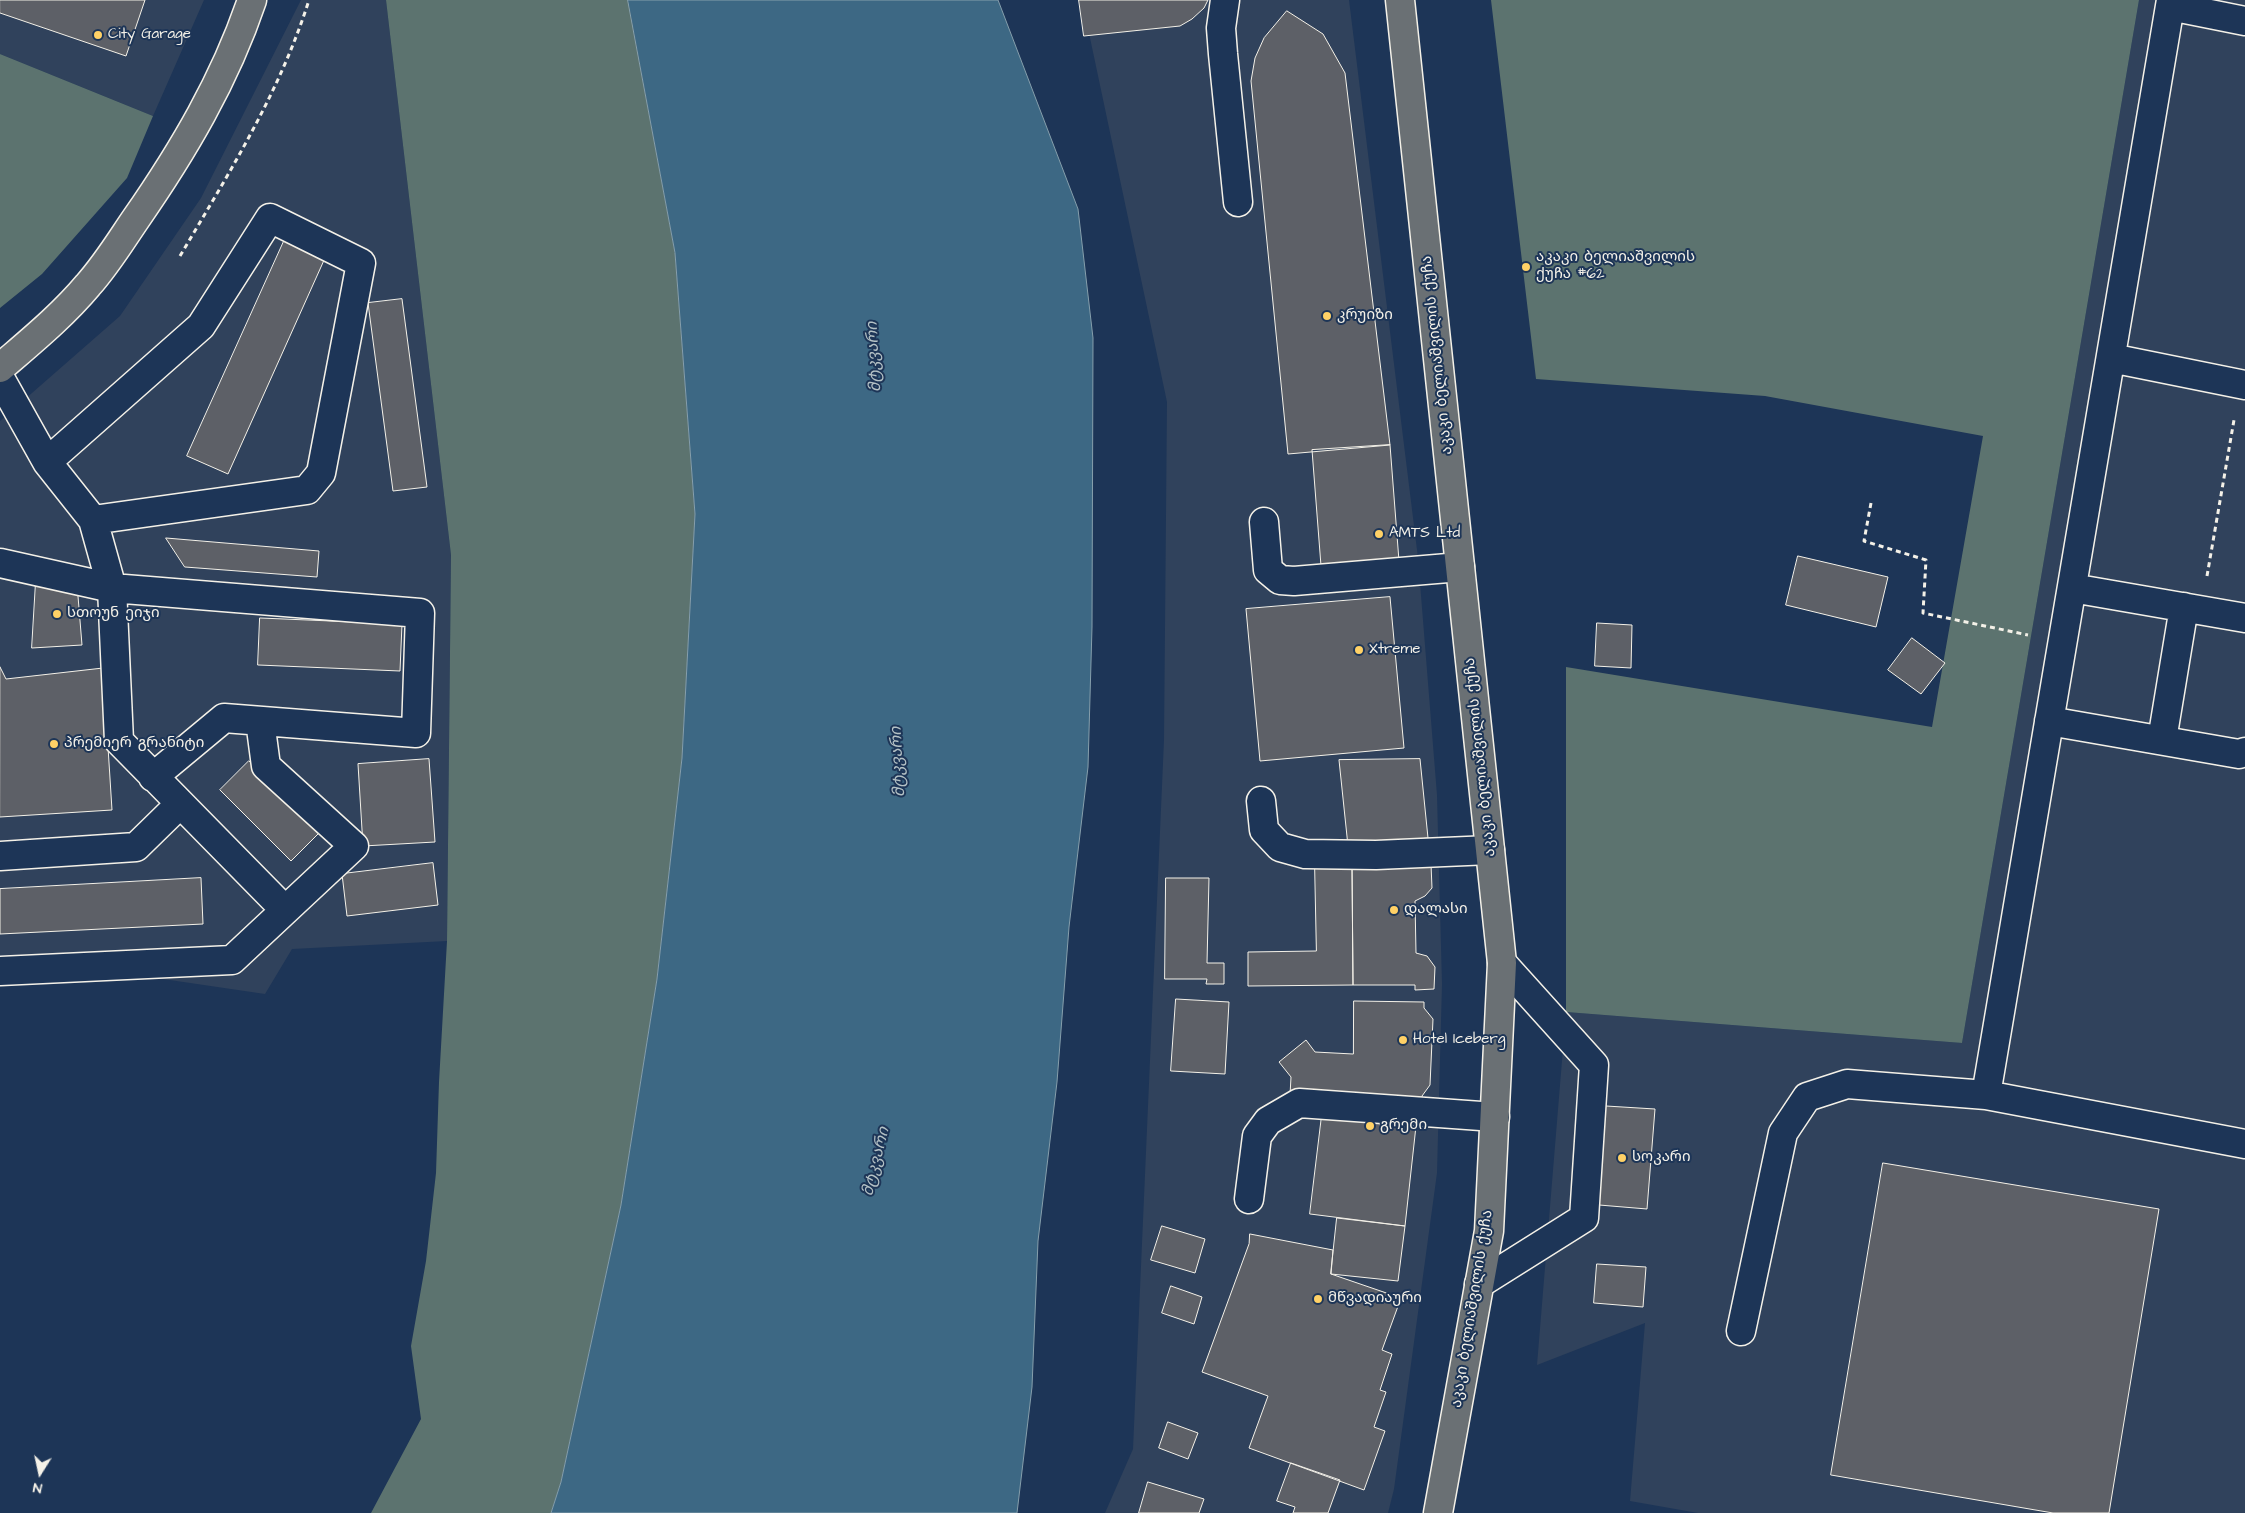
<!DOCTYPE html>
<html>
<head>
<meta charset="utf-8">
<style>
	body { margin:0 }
	#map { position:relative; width:2245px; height:1513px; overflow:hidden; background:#1d3557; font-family:"Architects Daughter",sans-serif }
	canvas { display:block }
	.north { position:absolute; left:15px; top:1448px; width:50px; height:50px; -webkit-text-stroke:4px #1d3557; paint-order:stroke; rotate:190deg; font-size:14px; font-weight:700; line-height:20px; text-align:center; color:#f4f1e8 }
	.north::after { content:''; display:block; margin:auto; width:18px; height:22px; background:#f4f1e8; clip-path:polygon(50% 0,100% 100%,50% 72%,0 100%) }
</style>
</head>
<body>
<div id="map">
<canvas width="2245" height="1513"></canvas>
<div class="north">N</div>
</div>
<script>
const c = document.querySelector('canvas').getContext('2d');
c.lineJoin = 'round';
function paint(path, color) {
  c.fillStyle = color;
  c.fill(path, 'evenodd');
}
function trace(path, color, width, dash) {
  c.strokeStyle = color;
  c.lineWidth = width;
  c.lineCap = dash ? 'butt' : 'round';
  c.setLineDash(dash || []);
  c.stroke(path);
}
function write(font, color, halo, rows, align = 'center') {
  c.font = font + ' "Architects Daughter","Noto Sans Georgian",sans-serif';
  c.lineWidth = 4;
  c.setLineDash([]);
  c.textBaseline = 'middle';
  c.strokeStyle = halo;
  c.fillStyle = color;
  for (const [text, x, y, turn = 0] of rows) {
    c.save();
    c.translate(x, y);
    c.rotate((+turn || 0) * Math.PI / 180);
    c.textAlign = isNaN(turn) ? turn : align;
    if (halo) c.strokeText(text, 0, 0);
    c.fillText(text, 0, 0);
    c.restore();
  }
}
paint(new Path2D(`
	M 0,0 L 204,0 L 153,116 L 0,54 Z
	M 301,0 L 386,0 L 451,555 L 447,941 L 292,949 L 265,994 L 0,955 L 0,421 L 120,316 L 201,198 Z
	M 1082,0 L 1349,0 L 1418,558 L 1437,795 L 1442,984 L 1437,1173 L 1394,1489 L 1388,1513 L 1105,1513 L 1133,1449 L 1164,740 L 1167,402 Z
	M 2139,0 L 2245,0 L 2245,1513 L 1698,1513 L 1630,1501 L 1645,1323 L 1537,1365 L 1566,1012 L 1962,1043 Z`), '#30425c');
paint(new Path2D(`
	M 386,0 L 628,0 L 675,253 L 695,514 L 682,758 L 657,979 L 621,1205 L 561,1482 L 551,1513 L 371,1513 L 421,1419 L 411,1346 L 426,1261 L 436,1173 L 439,1082 L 447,941 L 451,555 Z
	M 1491,0 L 2139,0 L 1962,1043 L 1566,1012 L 1566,667 L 1932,727 L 1983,436 L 1765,396 L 1536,379 Z
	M 0,54 L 153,116 L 127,178 L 42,274 L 0,308 Z`), '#5c736f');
const water = new Path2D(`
	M 628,0 L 998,0 L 1078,209 L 1093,338 L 1092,627 L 1088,767 L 1069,927 L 1057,1082 L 1038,1241 L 1032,1387 L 1017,1513 L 551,1513 L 561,1482 L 621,1205 L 657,979 L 682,758 L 695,514 L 675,253 Z`);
paint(water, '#3d6884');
trace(water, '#869fac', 1);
const building = new Path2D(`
	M 0,0 L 145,0 L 126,56 L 0,13 Z
	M 1079,0 L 1208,0 L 1204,8 L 1192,19 L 1180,26 L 1084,36 Z
	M 1287,11 L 1323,34 L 1345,73 L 1390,445 L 1288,454 L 1251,81 L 1255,58 L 1264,38 Z
	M 285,239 L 325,258 L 228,474 L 187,456 Z
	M 402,299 L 427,487 L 393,491 L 368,303 Z
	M 1390,445 L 1399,561 L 1321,566 L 1312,450 Z
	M 166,538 L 319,551 L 317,577 L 185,567 Z
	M 1798,556 L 1888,577 L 1876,627 L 1786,605 Z
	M 36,581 L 77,584 L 82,645 L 32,648 Z
	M 1390,597 L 1404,748 L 1260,761 L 1246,609 Z
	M 260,618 L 402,624 L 400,671 L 258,665 Z
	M 1597,623 L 1632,625 L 1631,668 L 1595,666 Z
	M 1912,638 L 1945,663 L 1921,694 L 1888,670 Z
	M 0,667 L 6,679 L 103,668 L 112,810 L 0,817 Z
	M 429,759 L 435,842 L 363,846 L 358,764 Z
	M 1420,759 L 1428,838 L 1348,846 L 1339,760 Z
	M 249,761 L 320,832 L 291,861 L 220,790 Z
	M 433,863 L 438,905 L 347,916 L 342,874 Z
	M 1431,864 L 1432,888 L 1425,896 L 1415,901 L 1416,953 L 1427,956 L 1435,967 L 1434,989 L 1415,990 L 1415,985 L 1353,985 L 1352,865 Z
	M 1315,865 L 1352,865 L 1353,985 L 1248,986 L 1248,952 L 1316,951 Z
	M 201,878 L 203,924 L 0,934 L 0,889 Z
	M 1166,878 L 1209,878 L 1207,963 L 1224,963 L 1224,984 L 1206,984 L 1207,979 L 1165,979 Z
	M 1176,999 L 1229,1002 L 1225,1074 L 1171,1071 Z
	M 1354,1001 L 1424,1002 L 1424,1008 L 1433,1019 L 1430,1085 L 1422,1096 L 1422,1106 L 1290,1095 L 1291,1077 L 1279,1062 L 1306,1040 L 1315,1052 L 1353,1054 Z
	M 1606,1106 L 1655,1109 L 1647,1209 L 1599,1205 Z
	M 1322,1115 L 1416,1126 L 1405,1226 L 1310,1214 Z
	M 1883,1163 L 2159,1209 L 2109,1513 L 2053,1513 L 1831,1475 Z
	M 1337,1218 L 1405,1226 L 1398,1281 L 1331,1274 Z
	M 1162,1226 L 1205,1239 L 1195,1273 L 1151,1260 Z
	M 1250,1234 L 1333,1250 L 1331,1274 L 1401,1298 L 1382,1350 L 1392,1354 L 1380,1390 L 1386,1392 L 1374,1427 L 1385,1431 L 1364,1490 L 1249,1448 L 1268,1396 L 1202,1372 L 1249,1244 Z
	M 1597,1264 L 1646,1267 L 1643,1307 L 1594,1303 Z
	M 1171,1286 L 1202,1297 L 1194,1324 L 1162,1313 Z
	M 1168,1422 L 1198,1433 L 1188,1459 L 1159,1448 Z
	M 1291,1463 L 1340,1480 L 1328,1513 L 1293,1513 L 1295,1507 L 1277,1501 Z
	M 1148,1482 L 1204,1499 L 1199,1513 L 1139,1513 Z`);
paint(building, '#5d6067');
trace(building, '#f4f1e8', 1);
const minor = new Path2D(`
	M 1225,0 L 1221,28 L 1223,54 L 1238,202
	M 2170,6 L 2245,21
	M 2111,358 L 2245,385
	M 0,378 L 47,462 L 93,520 L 112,588 L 119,741 L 285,910
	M 47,462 L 201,326 L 270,218 L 361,263 L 321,473 L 307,490 L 93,520
	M 1264,522 L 1268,570 L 1280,580 L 1294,581 L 1460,567
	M 0,563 L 112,588 L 420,613 L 416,733 L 224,718 L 153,777
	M 2072,588 L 2245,618
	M 2049,721 L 2239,754 L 2245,752
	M 2162,740 L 2184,607
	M 1261,801 L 1264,830 L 1280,847 L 1305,854 L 1376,855 L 1490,850
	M 0,856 L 136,847 L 180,804
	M 0,971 L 232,960 L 354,846 L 266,766 L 260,721
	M 1986,1095 L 2171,0
	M 1249,1199 L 1257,1136 L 1268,1121 L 1299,1103 L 1495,1117
	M 1479,1284 L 1584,1218 L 1594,1065 L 1502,963
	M 1741,1331 L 1783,1133 L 1807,1097 L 1847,1084 L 1986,1095 L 2245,1144`);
const major = new Path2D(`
	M 1400,0 L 1502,963 L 1489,1231 L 1438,1513
	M 0,368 C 30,342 62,316 88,285 C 106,265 120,242 135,220 C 183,151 225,80 252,0`);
trace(minor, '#f4f1e8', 31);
trace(major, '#f4f1e8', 31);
trace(new Path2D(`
	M 180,256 C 229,173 280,92 309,0
	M 1871,503 L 1864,541 L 1926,560 L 1923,613 L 2028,635
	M 2207,576 L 2234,420`), '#f4f1e8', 3, [5, 4]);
trace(minor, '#1d3557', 28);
trace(major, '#6a7074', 28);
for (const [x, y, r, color] of [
	[98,35,5,"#ffd166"],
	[1526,267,5,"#ffd166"],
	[1327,316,5,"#ffd166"],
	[1379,534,5,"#ffd166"],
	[57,614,5,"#ffd166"],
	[1359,650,5,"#ffd166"],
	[54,744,5,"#ffd166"],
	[1394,910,5,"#ffd166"],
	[1403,1040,5,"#ffd166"],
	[1370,1126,5,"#ffd166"],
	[1622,1158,5,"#ffd166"],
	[1318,1299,5,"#ffd166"]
]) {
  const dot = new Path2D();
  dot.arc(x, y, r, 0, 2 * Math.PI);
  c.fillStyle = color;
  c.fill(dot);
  trace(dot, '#1d3557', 2);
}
write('15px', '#f4f1e8', '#1d3557', [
	["City Garage",108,35],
	["აკაკი ბელიაშვილის",1536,258],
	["ქუჩა #62",1536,275],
	["კრუიზი",1337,316],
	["AMTS Ltd",1389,534],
	["სთოუნ ეიჯი",67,614],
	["Xtreme",1369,650],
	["პრემიერ გრანიტი",64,744],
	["დალასი",1404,910],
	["Hotel Iceberg",1413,1040],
	["გრემი",1380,1126],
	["სოკარი",1632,1158],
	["მწვადიაური",1328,1299]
], 'left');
write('15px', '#f4f1e8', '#1d3557', [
	["აკაკი ბელიაშვილის ქუჩა",1438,355,-96],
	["აკაკი ბელიაშვილის ქუჩა",1481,757,-96],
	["აკაკი ბელიაშვილის ქუჩა",1473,1309,-81]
]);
write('italic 16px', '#b4c1c5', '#1d3557', [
	["მტკვარი",875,357,-93],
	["მტკვარი",899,762,-93],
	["მტკვარი",877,1162,-76]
]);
</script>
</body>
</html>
